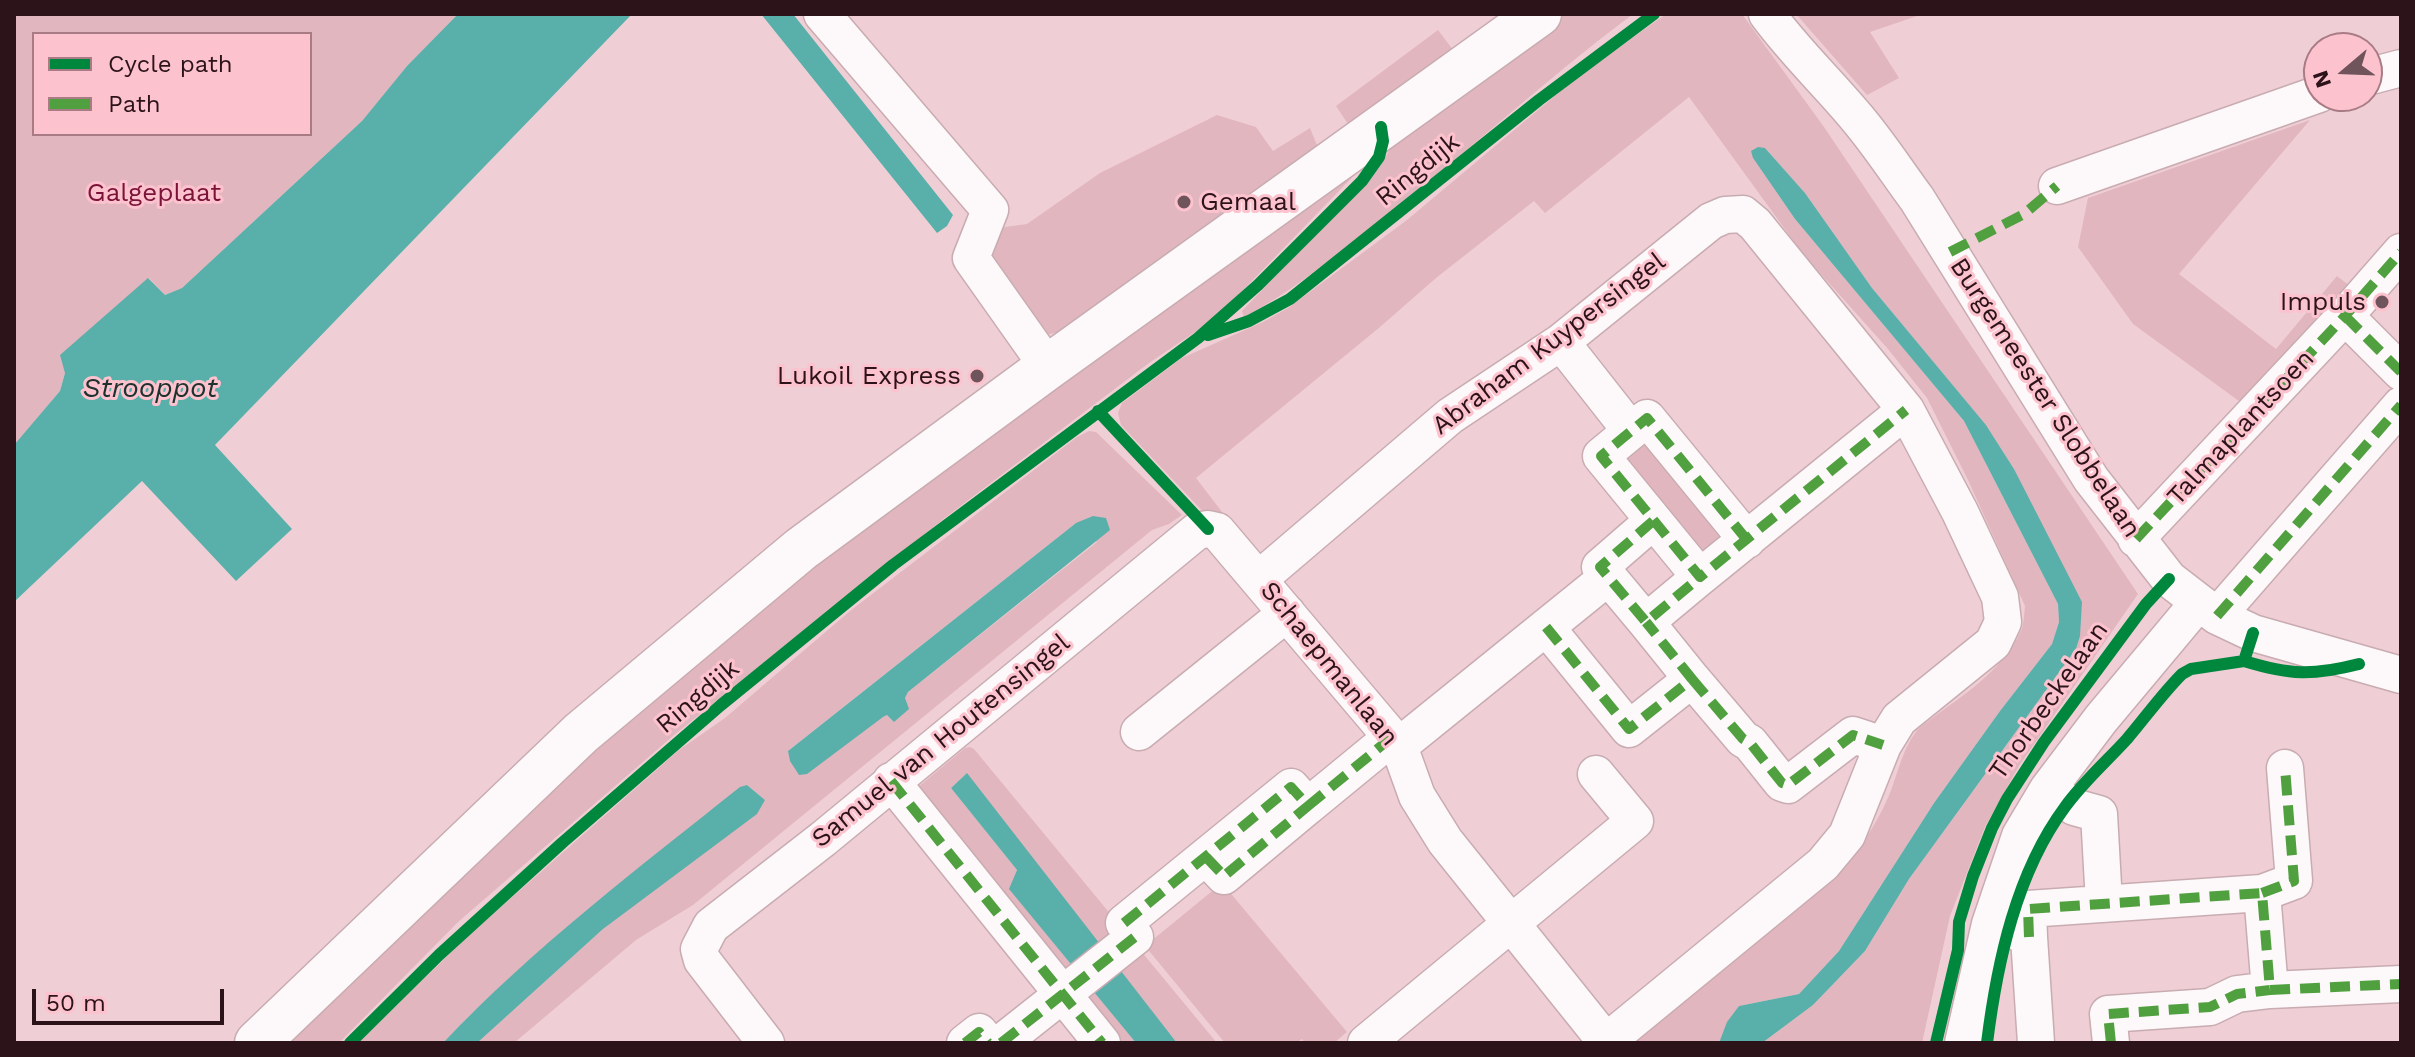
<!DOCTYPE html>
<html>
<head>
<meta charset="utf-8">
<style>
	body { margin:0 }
	#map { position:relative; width:2415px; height:1057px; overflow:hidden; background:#efcfd5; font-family:"Work Sans",sans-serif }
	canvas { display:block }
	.frame { position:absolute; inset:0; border:16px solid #2c1219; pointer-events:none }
	.legend { position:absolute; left:32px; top:32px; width:280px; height:104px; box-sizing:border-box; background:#fcc2cd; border:2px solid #a97c85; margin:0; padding:10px 14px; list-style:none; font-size:24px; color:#2c1219 }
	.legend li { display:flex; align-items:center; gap:16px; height:40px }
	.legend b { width:40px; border:2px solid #a97c85 }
	.north { position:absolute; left:2303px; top:32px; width:80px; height:80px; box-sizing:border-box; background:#fcc2cd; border:2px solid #a97c85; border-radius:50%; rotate:251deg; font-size:22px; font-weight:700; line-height:32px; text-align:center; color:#2c1219 }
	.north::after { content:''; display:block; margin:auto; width:28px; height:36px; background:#70545b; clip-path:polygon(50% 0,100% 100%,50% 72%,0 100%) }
	.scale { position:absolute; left:32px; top:989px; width:192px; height:36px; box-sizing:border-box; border:4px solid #2c1219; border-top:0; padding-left:10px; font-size:24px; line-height:28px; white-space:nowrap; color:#2c1219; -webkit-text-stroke:6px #fcc2cd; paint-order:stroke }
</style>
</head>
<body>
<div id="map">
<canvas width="2415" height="1057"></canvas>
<div class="frame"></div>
<ul class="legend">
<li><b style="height:10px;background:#00873e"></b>Cycle path</li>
<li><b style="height:10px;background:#51a040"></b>Path</li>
</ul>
<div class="north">N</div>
<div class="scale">50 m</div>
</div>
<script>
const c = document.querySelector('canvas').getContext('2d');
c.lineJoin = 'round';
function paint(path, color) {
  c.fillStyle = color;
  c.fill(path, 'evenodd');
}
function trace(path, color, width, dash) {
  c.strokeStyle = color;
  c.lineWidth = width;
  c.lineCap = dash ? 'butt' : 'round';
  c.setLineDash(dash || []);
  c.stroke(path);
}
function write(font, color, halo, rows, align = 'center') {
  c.font = font + ' "Work Sans",sans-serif';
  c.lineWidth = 6;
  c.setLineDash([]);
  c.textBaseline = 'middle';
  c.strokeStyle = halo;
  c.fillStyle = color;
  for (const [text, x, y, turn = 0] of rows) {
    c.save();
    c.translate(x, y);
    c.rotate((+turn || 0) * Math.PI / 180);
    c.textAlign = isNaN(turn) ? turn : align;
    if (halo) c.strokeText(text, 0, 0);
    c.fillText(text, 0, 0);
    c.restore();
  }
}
paint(new Path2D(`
	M 14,14 L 458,14 L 407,66 L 362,121 L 182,288 L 165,295 L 149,278 L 65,373 L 60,391 L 14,445 ZM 34,34 L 310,34 L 310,134 L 34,134 Z
	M 1563,14 L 1633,14 C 1538,85 1453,166 1359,237 C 1322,266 1286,295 1244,317 L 1242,311 L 1374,173 L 1388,153 L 1396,130 Z
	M 1666,14 L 1742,14 L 1824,127 L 2138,594 L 2019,766 L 1985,827 L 1950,916 L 1922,1043 L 1762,1043 L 1813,1005 L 1865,951 L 1909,879 L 2076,649 L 2014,469 L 1986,425 L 1872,288 L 1805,193 L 1765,148 L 1753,158 L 1795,219 L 1964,421 L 2058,604 L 2059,622 L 2052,644 L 2000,711 L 1934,803 L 1839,951 L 1799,994 L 1739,1006 L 1719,1043 L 1637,1043 L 1639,1036 L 1851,860 C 1866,839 1880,817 1890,793 C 1899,770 1903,747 1919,728 C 1954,701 2002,673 2021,631 C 2024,624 2024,615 2025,606 L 1968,480 L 1927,398 L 1888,349 L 1803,254 L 1689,97 L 1545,213 L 1534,201 L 1436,278 L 1380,327 L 1196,478 L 1229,521 L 1210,519 L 1121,425 L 1118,413 L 1122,403 L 1182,358 L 1263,322 L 1288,308 L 1407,220 L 1575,79 Z
	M 1796,14 L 1923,14 L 1870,32 L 1899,78 L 1867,95 Z
	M 1438,30 L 1453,50 L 1350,127 L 1336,106 Z
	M 1217,115 L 1256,127 L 1273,151 L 1310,128 L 1319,150 L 1064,331 L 1046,335 L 980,261 L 991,237 L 1005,227 L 1027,224 L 1100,173 Z
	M 2310,120 L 2179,274 L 2276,349 L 2337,276 L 2354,289 L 2250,409 L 2133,324 L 2078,247 L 2088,198 Z
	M 1369,160 L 1216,318 L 1149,363 L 946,517 L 673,736 L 458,922 L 339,1043 L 278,1043 L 705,644 Z
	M 1089,431 L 1096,432 L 1182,515 L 1169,524 L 1152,530 L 693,905 L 636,940 L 514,1043 L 477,1043 L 603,929 L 765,800 L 747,785 L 470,1015 L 443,1043 L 358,1043 L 466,938 L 679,750 L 725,718 L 850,611 L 1077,437 ZM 1076,523 L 1097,542 L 908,692 L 894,722 L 887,715 L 790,761 L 789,750 Z
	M 1642,431 L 1736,540 L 1705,566 L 1614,455 Z
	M 970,747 L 974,749 L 1217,1043 L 1177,1043 L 966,774 L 951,788 L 1017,870 L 1010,889 L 1136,1043 L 1109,1043 L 912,792 L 965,748 Z
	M 1222,883 L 1347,1032 L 1334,1043 L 1305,1043 L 1302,1039 L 1296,1043 L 1225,1043 L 1145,946 Z`), '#e2b6be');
paint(new Path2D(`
	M 458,14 L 632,14 L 215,445 L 292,529 L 236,581 L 142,481 L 14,602 L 14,445 L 60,391 L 65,373 L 60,355 L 148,278 L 165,295 L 182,288 L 362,121 L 407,66 Z
	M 761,14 L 793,14 L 953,215 L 947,226 L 937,233 Z
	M 1758,147 L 1765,148 L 1805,193 L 1872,288 L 1986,425 L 2014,469 L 2082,602 L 2080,636 L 2076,649 L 1909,879 L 1865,951 L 1813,1005 L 1762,1043 L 1719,1043 L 1727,1022 L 1739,1006 L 1799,994 L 1839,951 L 1934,803 L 2000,711 L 2052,644 L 2059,622 L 2058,604 L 1964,421 L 1795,219 L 1753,158 L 1751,151 Z
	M 1093,516 L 1106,518 L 1110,530 L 908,692 L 905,698 L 909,709 L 894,722 L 887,715 L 883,717 L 807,774 L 799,775 L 790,761 L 788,751 L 1076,523 Z
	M 967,773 L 1177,1043 L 1136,1043 L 1009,889 L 1017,870 L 951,788 Z
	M 747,785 L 765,800 L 757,814 L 603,929 L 477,1043 L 443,1043 C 533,948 637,869 740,787 Z`), '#59b0aa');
const minor = new Path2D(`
	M 822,14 L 990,210 L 971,258 L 1048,367
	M 1767,14 C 1794,51 1828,83 1857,118 C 1879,144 1897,172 1917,199 L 2091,479 L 2169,579 L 2217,616 L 2253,633 L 2401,675
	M 2367,77 L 2401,68
	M 2057,186 L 2319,94
	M 2345,316 L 2401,372
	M 1561,342 L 1631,431
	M 1653,521 L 1600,567 L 1646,622 L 1700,577
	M 2136,539 L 2345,316 L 2401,252
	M 1747,540 L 1647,418 L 1601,456 L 1700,577 L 1906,410
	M 1259,579 L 1450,416 L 1561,342 L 1711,221 L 1725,215 L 1743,214 L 1755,224 L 1906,410 L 1960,512 L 2000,597 L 2003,622 L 1993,643 L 1899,719 L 1883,745 L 1847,835 L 1823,864 L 1606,1042
	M 2217,616 L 2401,405
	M 1546,627 L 1629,729 L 1692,679 L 1646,622
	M 1692,679 L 1743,739 L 1750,743 L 1782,783 L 1788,785 L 1853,735 L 1883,745
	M 1139,732 L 1287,613
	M 1399,746 L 1608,577
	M 891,781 L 1102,1043
	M 2048,789 L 2074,807 L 2099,814 L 2104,903
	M 1206,857 L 1224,876 L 1308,806
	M 2262,893 L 2294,881 L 2285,768
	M 1124,923 L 1291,787 L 1308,806 L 1392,737
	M 2007,928 L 2029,937 L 2036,1043
	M 2029,937 L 2028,909 L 2262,893 L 2270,990 L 2401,984
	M 766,1043 L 702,960 L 699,949 L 711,926 L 823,839 L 1197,531 L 1208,529 L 1217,531 L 1399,746 L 1417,796 L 1445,841 L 1607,1043
	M 965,1043 L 979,1032 L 988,1043
	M 1001,1043 L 1135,937
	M 1366,1043 L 1635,821 L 1596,774
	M 1963,1043 L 1990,924 L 2020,836 L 2048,789 L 2101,719 L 2198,603
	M 2111,1043 L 2108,1014 L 2210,1007 L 2237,994 L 2270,990`);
const major = new Path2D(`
	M 257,1043 L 581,733 L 801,549 L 1048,367 L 1539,14`);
trace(minor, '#c8acb2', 39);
trace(major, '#c8acb2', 47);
trace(minor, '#fdf8f9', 36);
trace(major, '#fdf8f9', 44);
trace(new Path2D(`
	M 1950,252 L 2024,214 L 2057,186
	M 2345,316 L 2401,372
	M 1653,521 L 1600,567 L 1646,622 L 1700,577
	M 2136,539 L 2345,316 L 2401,252
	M 1747,540 L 1647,418 L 1601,456 L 1700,577 L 1906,410
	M 2217,616 L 2401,405
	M 1546,627 L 1629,729 L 1692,679 L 1646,622
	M 1692,679 L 1743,739 L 1750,743 L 1782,783 L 1788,785 L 1853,735 L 1883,745
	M 891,781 L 1102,1043
	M 1206,857 L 1224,876 L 1308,806
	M 2262,893 L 2294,881 L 2285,768
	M 1124,923 L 1291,787 L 1308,806 L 1392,737
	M 2029,937 L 2028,909 L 2262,893 L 2270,990 L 2401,984
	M 965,1043 L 979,1032 L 988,1043
	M 1001,1043 L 1135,937
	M 2111,1043 L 2108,1014 L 2210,1007 L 2237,994 L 2270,990`), '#51a040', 10, [20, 10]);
trace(new Path2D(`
	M 1208,335 L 1249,321 L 1290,299 L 1539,100 L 1654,14
	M 1098,411 L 1208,529
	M 2244,661 C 2290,675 2312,676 2359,664
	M 350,1043 L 439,955 L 562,843 L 721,705 L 893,565 L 1198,338 L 1258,285 L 1362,181 L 1379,157 L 1383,141 L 1381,127
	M 1936,1043 L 1958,950 L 1959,922 L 1973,876 L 1992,828 L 2007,799 L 2044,742 L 2146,604 L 2169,579
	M 1987,1043 C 1997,963 2016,873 2065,807 C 2083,782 2106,762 2127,739 C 2145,718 2162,694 2182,674 L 2191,669 L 2244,661 L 2253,633`), '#00873e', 12);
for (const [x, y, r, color] of [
	[1184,202,8,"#70545b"],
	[2382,302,8,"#70545b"],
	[977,376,8,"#70545b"]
]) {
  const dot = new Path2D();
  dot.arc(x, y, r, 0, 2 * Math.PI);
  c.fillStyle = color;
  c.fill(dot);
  trace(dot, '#fcc2cd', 3);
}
write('26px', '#2c1219', '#fcc2cd', [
	["Ringdijk",1418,170,-39],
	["Abraham Kuypersingel",1549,344,-37],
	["Burgemeester Slobbelaan",2045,398,57],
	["Talmaplantsoen",2241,428,-47],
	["Schaepmanlaan",1329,664,51],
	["Ringdijk",698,697,-40],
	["Thorbeckelaan",2049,701,-55],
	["Samuel van Houtensingel",941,741,-39]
]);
write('26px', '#7b1339', '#fcc2cd', [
	["Galgeplaat",154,193]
]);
write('26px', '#2c1219', '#fcc2cd', [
	["Gemaal",1200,202,"left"],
	["Impuls",2366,302],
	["Lukoil Express",961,376]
], 'right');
write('italic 28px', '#1d322f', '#fcc2cd', [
	["Strooppot",150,389]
]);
</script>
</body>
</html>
